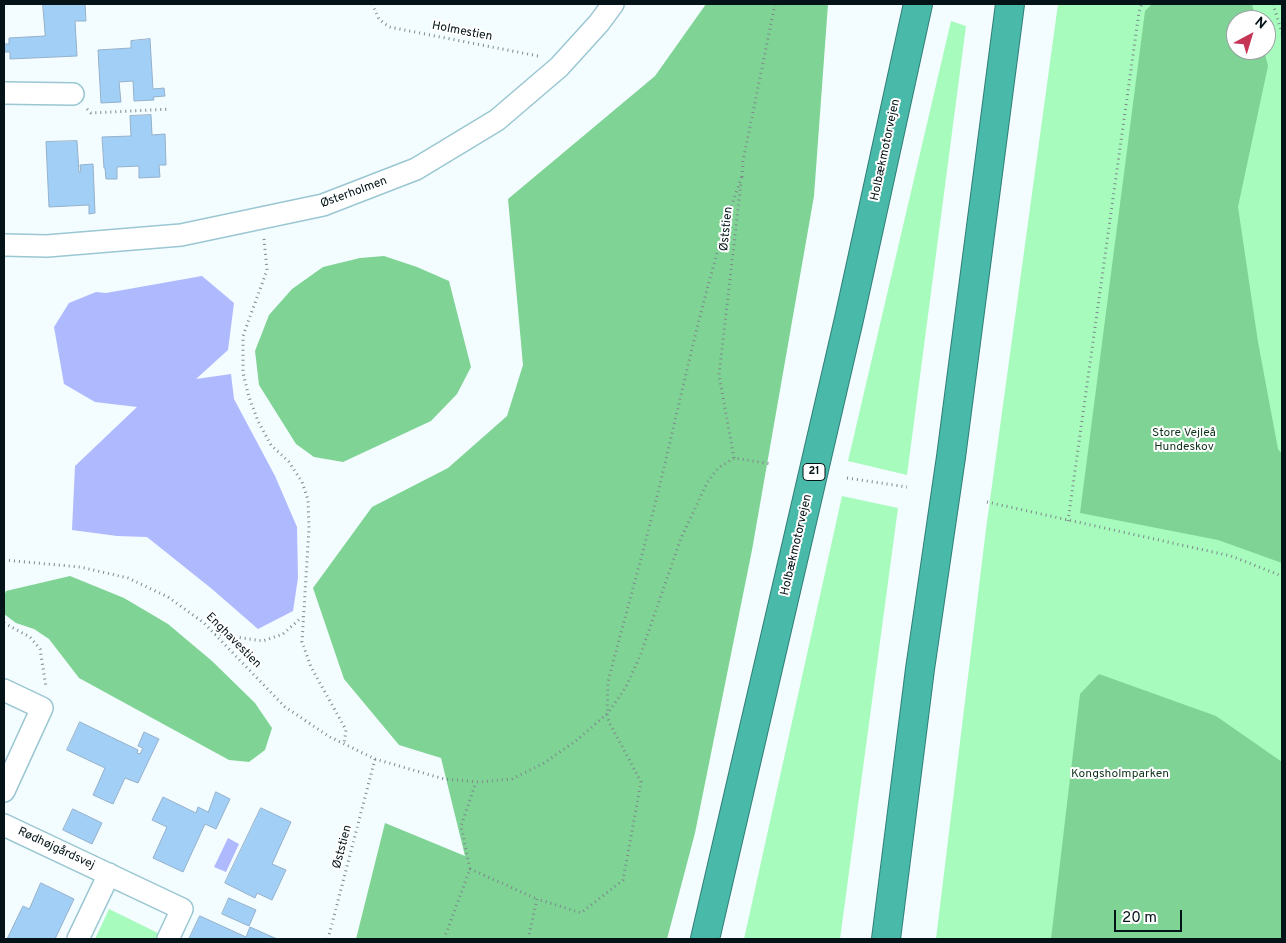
<!DOCTYPE html>
<html>
<head>
<meta charset="utf-8">
<style>
	body { margin:0 }
	#map { position:relative; width:1286px; height:943px; overflow:hidden; background:#f3fcff; font-family:Overpass,sans-serif }
	canvas { display:block }
	.frame { position:absolute; inset:0; border:5px solid #031317; pointer-events:none }
	.north { position:absolute; left:1226px; top:10px; width:50px; height:50px; box-sizing:border-box; background:#fff; border:1px solid #9aa1a2; border-radius:50%; rotate:39deg; font-size:14px; font-weight:700; line-height:20px; text-align:center; color:#031317 }
	.north::after { content:''; display:block; margin:auto; width:18px; height:22px; background:#c53556; clip-path:polygon(50% 0,100% 100%,50% 72%,0 100%) }
	.scale { position:absolute; left:1114px; top:910px; width:68px; height:22px; box-sizing:border-box; border:2px solid #031317; border-top:0; padding-left:6px; font-size:15px; line-height:18px; white-space:nowrap; color:#031317; -webkit-text-stroke:4px #fff; paint-order:stroke }
</style>
</head>
<body>
<div id="map">
<canvas width="1286" height="943"></canvas>
<div class="frame"></div>
<div class="north">N</div>
<div class="scale">20 m</div>
</div>
<script>
const c = document.querySelector('canvas').getContext('2d');
c.lineJoin = 'round';
function paint(path, color) {
  c.fillStyle = color;
  c.fill(path, 'evenodd');
}
function trace(path, color, width, dash) {
  c.strokeStyle = color;
  c.lineWidth = width;
  c.lineCap = dash ? 'butt' : 'round';
  c.setLineDash(dash || []);
  c.stroke(path);
}
function write(font, color, halo, rows, align = 'center') {
  c.font = font + ' Overpass,sans-serif';
  c.lineWidth = 4;
  c.setLineDash([]);
  c.textBaseline = 'middle';
  c.strokeStyle = halo;
  c.fillStyle = color;
  for (const [text, x, y, turn = 0] of rows) {
    c.save();
    c.translate(x, y);
    c.rotate((+turn || 0) * Math.PI / 180);
    c.textAlign = isNaN(turn) ? turn : align;
    if (halo) c.strokeText(text, 0, 0);
    c.fillText(text, 0, 0);
    c.restore();
  }
}
paint(new Path2D(`
	M 1058,4 L 1282,4 L 1282,939 L 936,939 L 986,529 ZM 1236,20 L 1266,20 L 1266,50 L 1236,50 Z
	M 951,21 L 966,26 L 907,475 L 848,461 Z
	M 842,496 L 898,508 L 840,939 L 744,939 Z
	M 109,909 L 160,934 L 158,939 L 95,939 Z`), '#a7fbbc');
paint(new Path2D(`
	M 706,4 L 828,4 L 814,196 L 752,550 L 695,833 L 667,939 L 356,939 L 385,823 L 465,856 L 441,758 L 399,745 L 344,679 L 313,588 L 372,507 L 448,468 L 507,416 L 523,365 L 508,199 L 655,76 Z
	M 1152,4 L 1252,4 L 1256,20 L 1236,20 L 1236,50 L 1264,50 L 1268,66 L 1238,207 L 1258,342 L 1278,449 L 1282,454 L 1282,563 L 1218,540 L 1080,513 L 1145,11 Z
	M 384,256 L 417,267 L 449,281 L 471,367 L 457,394 L 431,421 L 343,462 L 314,457 L 296,444 L 259,385 L 255,351 L 269,315 L 292,289 L 323,267 L 360,258 Z
	M 70,576 L 124,598 L 168,624 L 212,661 L 255,703 L 272,728 L 265,750 L 249,762 L 229,760 L 79,678 L 49,639 L 34,629 L 16,623 L 4,614 L 4,596 L 6,591 Z
	M 1099,674 L 1216,716 L 1282,762 L 1282,939 L 1051,939 L 1080,694 Z`), '#7fd495');
paint(new Path2D(`
	M 202,276 L 234,303 L 228,350 L 196,379 L 231,374 L 234,399 L 275,476 L 297,527 L 298,578 L 293,611 L 258,629 L 212,589 L 147,537 L 117,536 L 72,530 L 75,466 L 137,407 L 95,402 L 64,384 L 54,327 L 69,303 L 96,292 L 106,293 Z
	M 228,838 L 239,844 L 226,872 L 214,867 Z`), '#afb9fe');
const building = new Path2D(`
	M 43,4 L 85,4 L 86,21 L 75,21 L 77,56 L 10,59 L 10,52 L 5,52 L 4,44 L 9,44 L 9,38 L 45,36 Z
	M 150,39 L 153,89 L 164,88 L 165,96 L 153,97 L 154,100 L 134,101 L 133,81 L 119,82 L 121,102 L 101,103 L 98,50 L 131,48 L 131,41 Z
	M 151,115 L 152,135 L 165,134 L 166,165 L 159,165 L 160,177 L 139,178 L 139,166 L 117,167 L 117,179 L 106,179 L 105,168 L 104,168 L 102,137 L 131,136 L 130,116 Z
	M 77,141 L 79,172 L 81,172 L 80,165 L 93,164 L 95,213 L 89,214 L 89,205 L 49,207 L 46,142 Z
	M 80,722 L 138,750 L 137,753 L 140,754 L 143,748 L 138,746 L 144,732 L 159,739 L 138,783 L 125,778 L 113,804 L 93,795 L 105,768 L 67,750 Z
	M 216,792 L 230,799 L 216,829 L 205,824 L 183,872 L 153,858 L 167,827 L 152,820 L 163,797 L 196,813 L 198,807 L 208,812 Z
	M 261,808 L 291,822 L 272,864 L 286,870 L 272,900 L 257,893 L 255,898 L 225,883 Z
	M 73,809 L 102,823 L 92,844 L 63,830 Z
	M 41,883 L 74,899 L 55,939 L 7,939 L 23,906 L 29,909 Z
	M 229,898 L 256,910 L 249,926 L 222,914 Z
	M 200,916 L 246,937 L 250,927 L 277,939 L 189,939 Z`);
paint(building, '#a2cff6');
trace(building, '#94b1cb', 1);
const minor = new Path2D(`
	M 4,93 L 73,94
	M 4,245 L 47,246 L 181,235 L 323,205 L 416,169 L 497,120 L 559,67 L 599,23 L 613,4
	M 4,690 L 42,708 L 4,791
	M 4,825 L 182,909 L 168,939
	M 78,939 L 109,874`);
const motorway = new Path2D(`
	M 705,939 L 849,319 L 918,4
	M 886,939 L 920,669 L 951,457 L 1010,4`);
trace(minor, '#9ac7d2', 24);
trace(motorway, '#307f77', 30);
trace(new Path2D(`
	M 372,4 L 379,19 L 389,27 L 538,56
	M 1273,4 L 1282,33
	M 87,109 L 91,113 L 170,109
	M 742,177 L 743,161 L 775,4
	M 264,239 L 267,270 L 243,336 L 243,373 L 249,397 L 258,421 L 271,445 L 289,462 L 302,482 L 308,500 L 309,528 L 302,642 L 311,667 L 346,730 L 344,744
	M 734,458 L 719,375 L 741,183
	M 847,478 L 907,487
	M 987,502 L 1231,556 L 1282,576
	M 1068,521 L 1139,12 L 1142,4
	M 4,560 L 80,567 L 128,578 L 168,597 L 204,623 L 285,707 L 330,737 L 375,759 L 444,779 L 479,782 L 512,779 L 544,763 L 577,740 L 608,713 L 626,687 L 640,656 L 681,538 L 707,483 L 718,468 L 734,458 L 772,464
	M 4,623 L 30,637 L 40,649 L 46,687
	M 215,634 L 263,641 L 283,634 L 302,617
	M 470,869 L 537,899
	M 328,939 L 375,759
	M 444,939 L 470,869 L 461,826 L 476,782
	M 528,939 L 537,899 L 581,913 L 623,880 L 641,782 L 609,722 L 607,714 L 608,682 C 625,616 644,550 660,484 C 685,381 706,276 742,176`), '#7c898c', 3, [1, 4]);
trace(minor, '#fff', 21);
trace(motorway, '#49b9aa', 28);
for (const [x, y, w] of [
	[814,472,22]
]) {
  const box = new Path2D();
  box.roundRect(x - w / 2, y - 8.5, w, 17, 4);
  c.fillStyle = '#fff';
  c.fill(box);
  trace(box, '#031317', 1);
}
write('bold 11px', '#031317', null, [
	["21",814,472]
]);
write('12px', '#031317', '#fff', [
	["Holmestien",462,32,11],
	["Holbækmotorvejen",886,150,-78],
	["Østerholmen",354,193,-20],
	["Øststien",727,229,-84],
	["Holbækmotorvejen",797,545,-77],
	["Enghavestien",233,641,45],
	["Øststien",343,847,-75],
	["Rødhøjgårdsvej",56,849,25]
]);
write('12px', '#10341b', '#fff', [
	["Store Vejleå",1184,434],
	["Hundeskov",1184,448],
	["Kongsholmparken",1120,775]
]);
</script>
</body>
</html>
